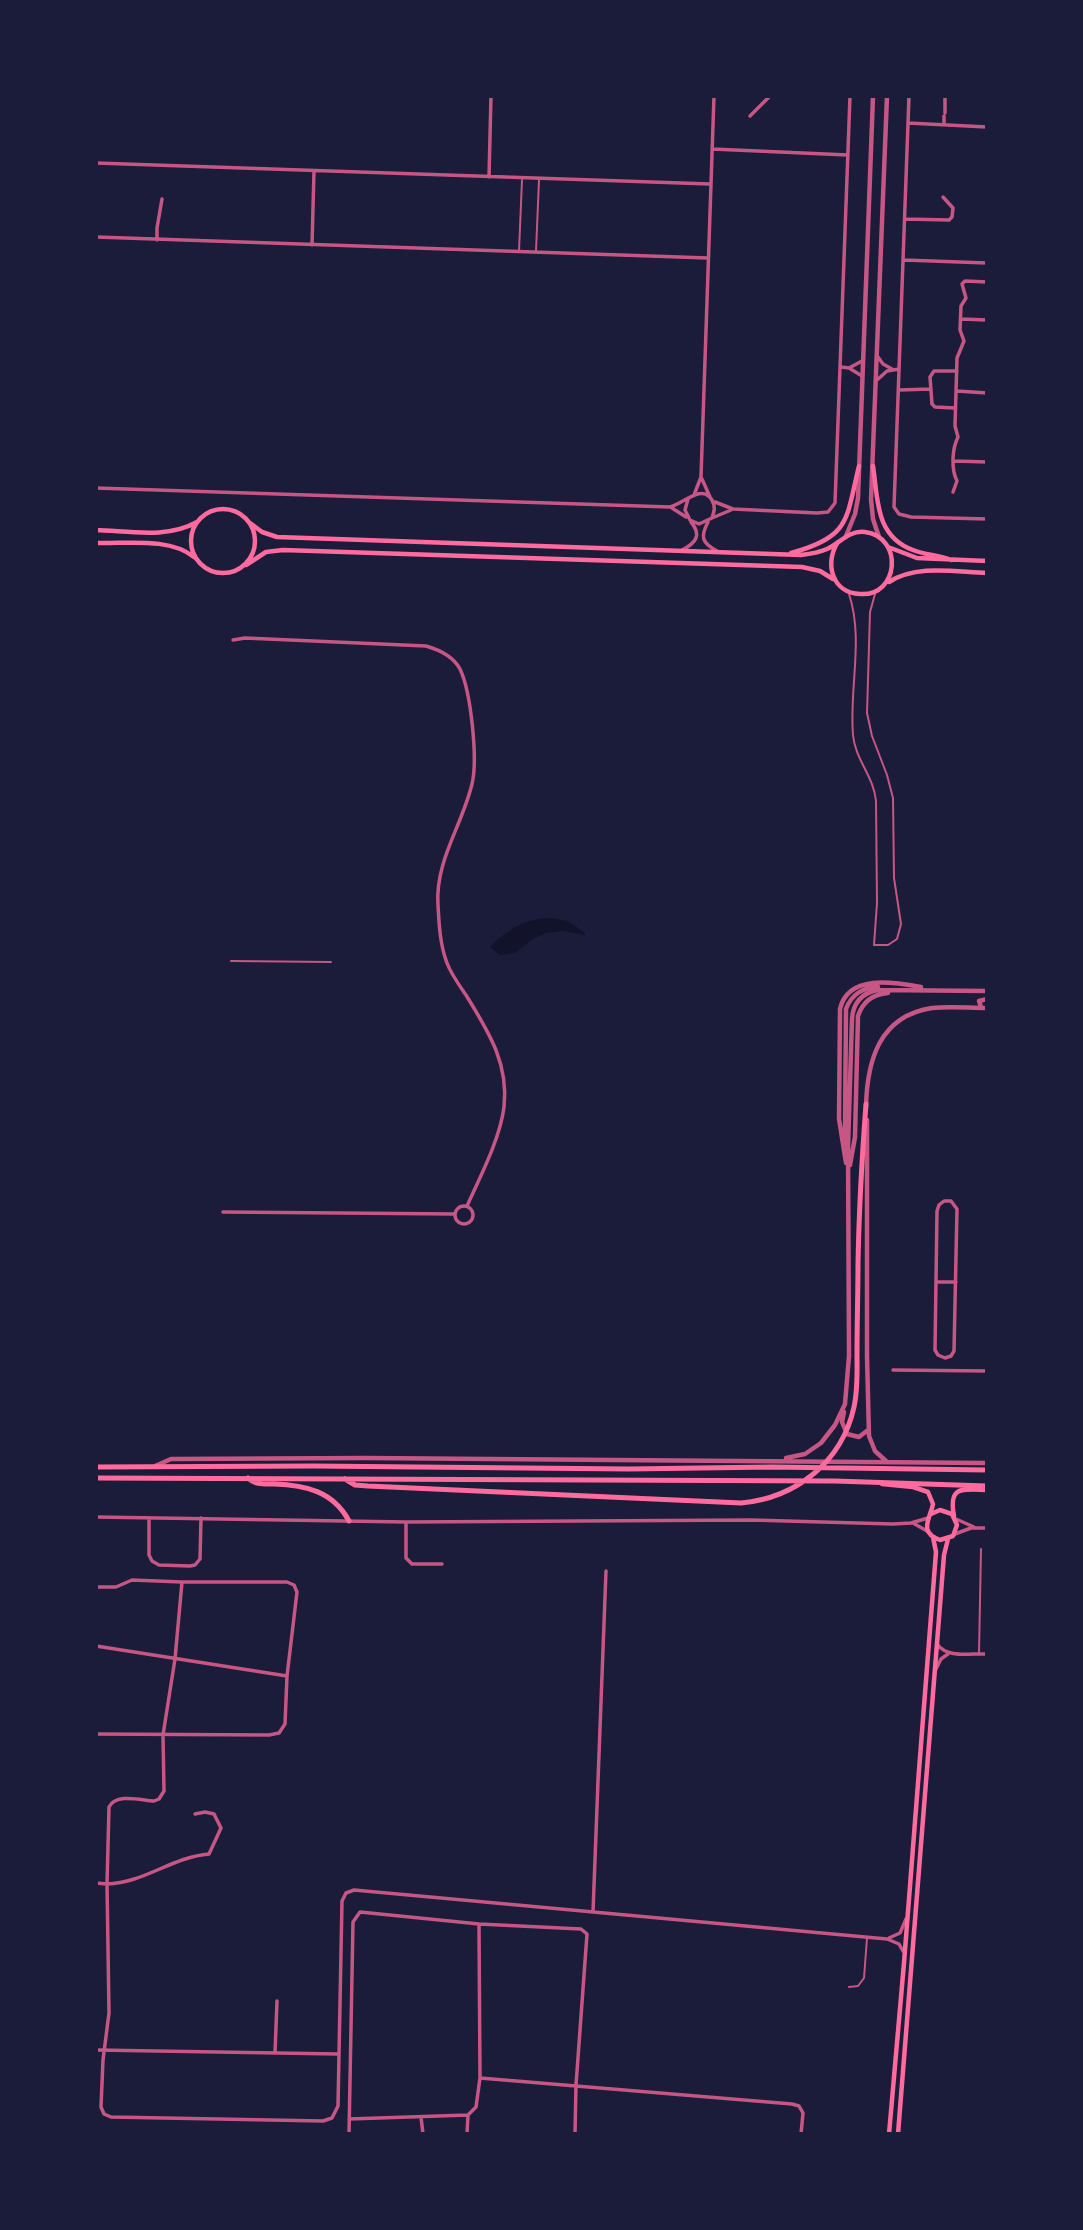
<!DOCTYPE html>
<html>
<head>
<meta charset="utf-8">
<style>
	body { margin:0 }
	#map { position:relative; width:1083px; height:2230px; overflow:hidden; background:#1b1b3a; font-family:Mulish,sans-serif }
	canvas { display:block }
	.frame { position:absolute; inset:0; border:98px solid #1b1b3a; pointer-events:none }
</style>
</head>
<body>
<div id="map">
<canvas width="1083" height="2230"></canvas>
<div class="frame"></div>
</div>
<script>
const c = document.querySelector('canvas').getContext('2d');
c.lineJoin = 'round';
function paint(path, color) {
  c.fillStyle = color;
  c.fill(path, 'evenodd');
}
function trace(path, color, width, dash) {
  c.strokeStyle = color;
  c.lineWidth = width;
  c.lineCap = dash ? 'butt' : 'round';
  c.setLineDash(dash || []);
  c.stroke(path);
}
paint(new Path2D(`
	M 551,918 L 568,921 L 585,933 L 585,935 L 563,931 L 546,933 L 531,940 L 515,953 L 500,955 L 490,947 C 507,930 526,918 551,918 Z`), '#12122b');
trace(new Path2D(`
	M 519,251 L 522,180
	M 536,251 L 539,180
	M 849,594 C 864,639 849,689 853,735 C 855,759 874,777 876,801 L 877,903 L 874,945 L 888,945 L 897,939 L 901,924 L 894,878 L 893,798 L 887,775 L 872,736 L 867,713 L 870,612 L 875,594
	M 231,961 L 331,962
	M 979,1653 L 981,1549
	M 849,1987 L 858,1986 L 864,1978 L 867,1938`), '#c65784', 2);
trace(new Path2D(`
	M 779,96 L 797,96
	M 909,96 L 894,507 L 899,514 L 911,517 L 987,519
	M 945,113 L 945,96
	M 750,116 L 770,96
	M 908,123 L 987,127
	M 944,125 L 944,116
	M 712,149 L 848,155
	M 96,163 L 710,184
	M 489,177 L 491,96
	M 905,219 L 949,220 L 952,217 L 953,208 L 943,197
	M 96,237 L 708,258
	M 157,240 L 157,228 L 162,199
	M 312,245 L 314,171
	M 904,260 L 987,263
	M 961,319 L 987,320
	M 878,357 L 883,364 L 892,369
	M 841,367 L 849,368 L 862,361
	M 849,368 L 862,376
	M 877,380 L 887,371 L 899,369
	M 899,390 L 930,389
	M 957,391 L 987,393
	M 955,408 L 935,407 L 932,404 L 930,377 L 934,371 L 957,371
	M 954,461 L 987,462
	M 702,479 L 710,497
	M 96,488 L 670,507 C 683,504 702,483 712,500 C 716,507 714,512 712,518 L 699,524 L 690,520 L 685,510 L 688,499
	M 953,492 L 957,481 C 951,469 952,449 958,437 L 955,426 L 957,358 L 964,341 L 960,330 L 961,306 L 966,298 L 962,284 L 965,281 L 987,282
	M 694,495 L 701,477 L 714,96
	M 715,502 L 733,509 L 817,513 L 828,512 L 835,503 L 850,96
	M 672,508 L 686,517
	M 712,518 L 731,510
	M 708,522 C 700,537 702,543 717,551
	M 682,550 C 696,543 702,535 691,522
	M 233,640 L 245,638 L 426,646 C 440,650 453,656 460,669 C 471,692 478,759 472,784 C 462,826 435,861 438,905 C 439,924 440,945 447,963 C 451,974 459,985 466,995 C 488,1031 509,1063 504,1107 C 500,1139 480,1177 467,1206
	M 944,1201 L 951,1201 L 957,1209 L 954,1351 L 951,1356 L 945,1358 L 938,1355 L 935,1350 L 937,1211 L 939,1205 Z
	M455 1215a9 9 0 1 1 18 0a9 9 0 1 1-18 0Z
	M 223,1212 L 455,1214
	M 937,1282 L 956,1282
	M 893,1370 L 987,1371
	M 96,1517 L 406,1522 L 751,1520 L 893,1524 L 911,1523 L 928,1518
	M 149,1518 L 149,1555 L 152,1561 L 159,1565 L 190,1566 L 195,1565 L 200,1559 L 201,1518
	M 956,1519 L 974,1527
	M 406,1522 L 406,1558 L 412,1564 L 442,1564
	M 913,1523 L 927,1531
	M 955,1534 L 971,1528 L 987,1528
	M 96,1587 L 116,1587 L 132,1580 L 182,1582 L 287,1582 L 294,1585 L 297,1592 L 287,1676 L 285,1724 L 279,1733 L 269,1735 L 96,1734
	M 937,1644 C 948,1659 970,1653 987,1654
	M 96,1646 L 287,1676
	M 936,1669 L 941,1659 L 948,1654
	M 195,1814 L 205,1812 L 214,1814 L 221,1828 L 209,1854 C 172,1857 144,1883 107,1884 L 109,2013 L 103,2060 L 101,2107 L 104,2114 L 111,2117 L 323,2121 L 332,2118 L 338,2106 L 342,1901 L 346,1893 L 354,1890 L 887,1939 L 899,1944 L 903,1951
	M 96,1883 L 107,1884 L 109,1807 C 116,1793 140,1800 154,1801 L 159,1799 L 164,1791 L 163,1735 L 175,1659 L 182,1582
	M 593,1912 L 606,1571
	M 889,1938 L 900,1933 L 906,1919
	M 96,2050 L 338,2054
	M 275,2053 L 277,2001
	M 480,2078 L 792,2104 L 799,2106 L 803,2113 L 801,2134
	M 421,2117 L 423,2134
	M 349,2119 L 468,2115 L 476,2107 L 480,2078 L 479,1924
	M 349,2134 L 353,1922 L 360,1912 L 479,1924 L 581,1929 L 587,1934 L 576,2085 L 575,2134
	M 467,2134 L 468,2115`), '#c65784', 3.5);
trace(new Path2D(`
	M 846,536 L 855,514 L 858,498 L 873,96
	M 879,537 L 873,519 L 871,499 L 887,96
	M 981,1007 L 979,1001 L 987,999
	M 866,1107 C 867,1061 879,1016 932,1008 C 950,1006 969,1008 987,1008
	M 867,1120 L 867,1356 L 869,1436 L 875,1451 L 886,1461
	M 847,1144 L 845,1129 L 846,1009 C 851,995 863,987 878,987
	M 846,1163 L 839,1119 L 840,1009 C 848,974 893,982 921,987
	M 850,1165 L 855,1137 L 858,1016 C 863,1001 873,994 888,993
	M 844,1412 L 842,1422 L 847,1434 L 859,1437 L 868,1430
	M 786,1458 L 805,1454 L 821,1443 L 835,1425 L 845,1404 L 849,1356 L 848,1147 L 852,1019 C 853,1003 862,993 878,990 L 987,991
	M 155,1466 L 171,1459 L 366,1458 L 987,1463`), '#c65784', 4.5);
trace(new Path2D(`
	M 873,466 C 878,499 875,536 913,550 C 925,555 938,555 951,560
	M191 541a32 32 0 1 1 64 0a32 32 0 1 1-64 0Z
	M 250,523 L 262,532 L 277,537 L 801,555 C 810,554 818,553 827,549 C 840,543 849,530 865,532 C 904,537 899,597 860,594 C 832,593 824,563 838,542
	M 96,530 C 129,531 167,539 197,522
	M 96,543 C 127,544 169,537 194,557
	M 888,547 L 917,558 L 987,561
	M 791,553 C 851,537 846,519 859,466
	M 246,565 L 266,552 L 283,550 L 802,567 L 820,571 L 833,579
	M 889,582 C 917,564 955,572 987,573
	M 882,1484 L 913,1487 L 928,1492 L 933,1504 C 930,1519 918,1532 940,1540 L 953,1536 L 957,1525 L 952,1514 L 940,1510 L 931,1514
	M 954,1516 C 948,1485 963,1489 987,1490
	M 889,2134 L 904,1963 L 936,1552 L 933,1537
	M 898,2134 L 944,1555 L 948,1539`), '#ff6b9d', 4.5);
trace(new Path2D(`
	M 96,1467 L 313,1466 L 629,1469 L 772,1467 L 987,1470
	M 96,1478 L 835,1481 L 987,1486
	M 248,1478 C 255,1485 264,1484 274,1484 C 305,1485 333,1491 349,1521
	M 345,1479 L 355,1485 L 368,1486 L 741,1503 C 796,1498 842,1462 854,1407 C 858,1389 857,1371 857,1354 C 857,1323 858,1293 858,1263 C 859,1210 862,1157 866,1104`), '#ff6b9d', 5);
</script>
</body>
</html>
